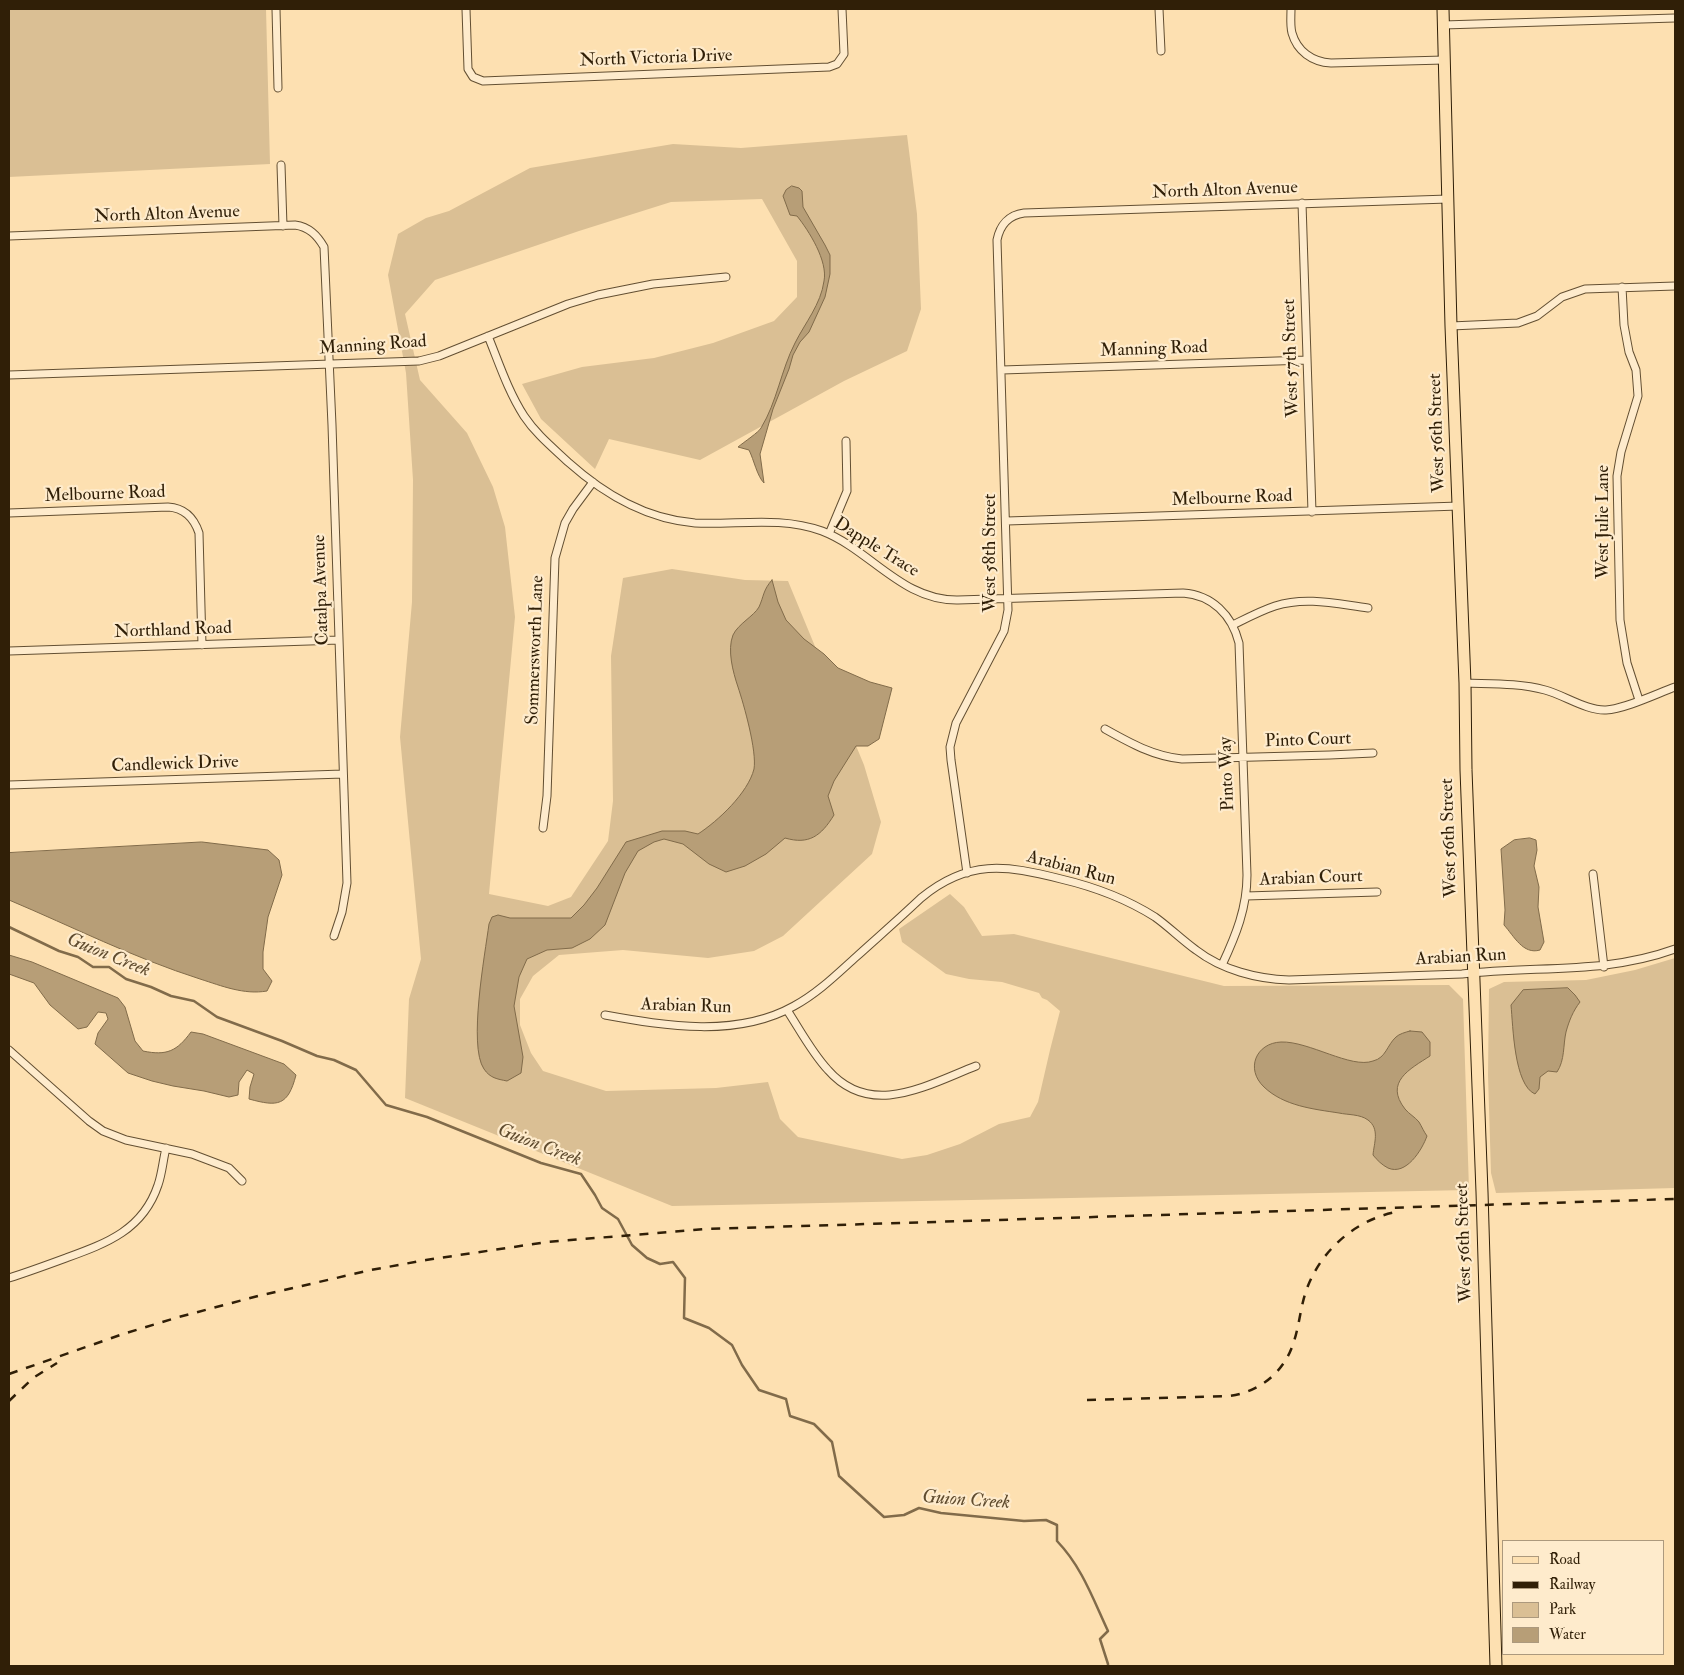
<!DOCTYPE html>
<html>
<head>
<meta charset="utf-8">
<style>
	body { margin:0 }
	#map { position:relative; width:1684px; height:1675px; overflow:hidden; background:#fde0b1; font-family:"IM FELL Double Pica",serif }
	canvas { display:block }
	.frame { position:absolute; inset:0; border:10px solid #301f07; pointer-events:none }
	.legend { position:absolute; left:1502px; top:1540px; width:162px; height:115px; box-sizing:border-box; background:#feebcc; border:1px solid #ac997d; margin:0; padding:6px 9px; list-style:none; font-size:15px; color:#301f07 }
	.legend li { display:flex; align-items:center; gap:10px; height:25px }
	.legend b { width:25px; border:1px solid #ac997d }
</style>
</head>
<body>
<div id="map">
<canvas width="1684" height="1675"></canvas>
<div class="frame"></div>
<ul class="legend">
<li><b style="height:6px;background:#fde0b1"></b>Road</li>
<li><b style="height:6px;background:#301f07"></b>Railway</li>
<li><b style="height:14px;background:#dabf94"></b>Park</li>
<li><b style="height:14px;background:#b79e77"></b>Water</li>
</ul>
</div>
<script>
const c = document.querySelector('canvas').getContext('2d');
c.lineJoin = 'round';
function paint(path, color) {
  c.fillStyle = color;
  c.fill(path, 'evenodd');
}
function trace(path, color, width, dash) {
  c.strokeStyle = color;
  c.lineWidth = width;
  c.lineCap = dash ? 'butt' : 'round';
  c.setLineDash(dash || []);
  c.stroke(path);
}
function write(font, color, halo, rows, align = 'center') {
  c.font = font + ' "IM FELL Double Pica",serif';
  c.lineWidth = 4.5;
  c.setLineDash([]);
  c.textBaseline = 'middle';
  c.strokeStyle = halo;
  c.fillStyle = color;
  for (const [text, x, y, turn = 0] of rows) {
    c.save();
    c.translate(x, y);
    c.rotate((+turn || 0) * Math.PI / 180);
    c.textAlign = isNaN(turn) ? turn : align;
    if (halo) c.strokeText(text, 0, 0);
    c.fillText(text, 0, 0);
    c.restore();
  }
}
paint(new Path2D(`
	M 9,9 L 266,9 L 270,164 L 9,177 Z
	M 907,135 L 917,214 L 921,309 L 907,351 L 844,381 L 700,460 L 609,439 L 595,469 L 541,419 L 522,384 L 582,367 L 654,358 L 713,343 L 774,321 L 797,297 L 797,261 L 762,199 L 671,202 L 579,231 L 435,280 L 405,314 L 420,380 L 467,433 L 493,487 L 505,527 L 515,617 L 489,894 L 548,906 L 571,897 L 608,841 L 613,801 L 611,656 L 623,578 L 672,569 L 745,580 L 788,581 L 864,765 L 881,822 L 872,854 L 783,936 L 754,951 L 708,958 L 623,950 L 559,955 L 533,976 L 520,999 L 520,1025 L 531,1053 L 543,1071 L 606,1091 L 716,1088 L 768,1082 L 780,1119 L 798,1137 L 902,1159 L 927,1155 L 960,1144 L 999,1124 L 1030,1117 L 1038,1102 L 1050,1050 L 1060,1011 L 1047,1000 L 1042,998 L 1039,993 L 1002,982 L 969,979 L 946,974 L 902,942 L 899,929 L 950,894 L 964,907 L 982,936 L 1014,934 L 1224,986 L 1449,985 L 1463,999 L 1469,1190 L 672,1206 L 405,1098 L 409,999 L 421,959 L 400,737 L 412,602 L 413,480 L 406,373 L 388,275 L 398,234 L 426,218 L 449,211 L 530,168 L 673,144 L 741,148 Z
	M 1675,958 L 1675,1188 L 1496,1193 L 1491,1173 L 1488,1075 L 1489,989 L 1504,982 L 1586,980 L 1635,970 Z`), '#dabf94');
const water = new Path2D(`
	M 792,186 L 799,188 L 802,191 L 803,207 L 825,245 L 830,255 L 830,274 L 825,297 L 809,332 L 800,342 L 793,355 L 789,369 L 773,409 L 760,454 L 764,483 C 757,476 754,460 749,450 L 738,447 C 744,442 759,432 761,428 C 777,402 781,370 795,343 C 805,323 821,304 824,281 C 828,261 809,231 797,216 L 790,215 L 783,196 L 786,190 Z
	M 772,580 L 778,602 L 786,620 L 804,639 L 824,654 L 838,668 L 870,682 L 892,688 L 879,739 L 868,746 L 856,746 L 834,781 L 828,796 L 834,815 C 821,836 809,845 785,838 L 766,854 L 745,866 L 726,872 L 709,864 L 683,844 L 664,839 L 654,842 L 638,851 L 625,873 L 605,925 L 590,939 L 572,948 L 547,950 L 527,959 L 519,977 L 514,1006 L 523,1057 L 521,1073 L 507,1081 C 497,1079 490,1078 484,1069 C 468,1046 485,954 489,924 L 492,917 L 498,915 L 510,918 L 571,918 L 584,905 L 597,888 L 626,842 L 662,831 L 685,831 L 698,834 C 718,821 748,793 754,769 C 757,751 744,705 738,687 C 733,672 727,650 733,635 C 738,624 754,616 759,607 C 764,596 763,590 772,580 Z
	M 1530,838 L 1536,840 L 1537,850 L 1534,866 L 1539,887 L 1538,907 L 1544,942 L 1540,950 C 1523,955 1514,936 1504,925 L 1505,910 L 1501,849 L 1514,840 Z
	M 202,842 L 268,850 L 279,860 L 282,875 L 268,917 L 263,952 L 263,969 L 272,981 L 267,991 C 244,995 222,986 200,979 C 134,958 73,927 9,900 L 9,853 Z
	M 9,955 L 32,962 L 118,998 L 125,1007 L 135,1041 L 143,1051 C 167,1056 177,1051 191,1032 L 203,1034 L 284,1064 L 296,1075 C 288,1106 278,1107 249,1099 L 250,1087 L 254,1074 L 247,1070 L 239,1082 L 238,1095 L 229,1097 L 204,1091 L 173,1086 L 152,1081 L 128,1073 L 95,1044 L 98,1033 L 108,1019 L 106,1013 L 98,1012 L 87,1027 L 78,1029 L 50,1005 L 34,983 L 9,974 Z
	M 1568,988 L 1575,995 L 1580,1002 C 1573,1011 1569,1021 1566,1032 C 1563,1045 1565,1060 1557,1072 L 1548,1071 L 1540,1077 L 1539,1089 L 1535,1094 C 1514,1085 1513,1026 1511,1005 L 1523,990 Z
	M 1410,1031 L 1422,1032 L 1430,1042 L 1430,1056 C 1410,1069 1384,1082 1405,1109 C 1409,1114 1415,1117 1419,1122 C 1422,1127 1424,1132 1427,1136 C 1422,1150 1406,1176 1388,1168 C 1382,1165 1377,1160 1373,1155 C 1374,1143 1380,1129 1368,1120 C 1360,1114 1348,1115 1339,1113 C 1313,1109 1284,1106 1264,1087 C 1245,1069 1256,1043 1281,1042 C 1309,1041 1351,1069 1373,1061 C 1386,1058 1387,1045 1396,1037 C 1399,1034 1406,1032 1410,1031 Z`);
paint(water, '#b79e77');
trace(water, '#816b4a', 1);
trace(new Path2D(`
	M 9,927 L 59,951 L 78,957 L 93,967 L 109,967 L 126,979 L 151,987 L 171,996 L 194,1001 L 217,1017 L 282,1041 L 317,1056 L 334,1060 L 356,1070 L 386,1105 L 427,1117 L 541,1163 L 581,1174 L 595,1195 L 602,1208 L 618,1219 L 632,1245 L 647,1258 L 660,1264 L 673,1262 L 685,1278 L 684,1318 L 709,1328 L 732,1345 L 742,1365 L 759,1390 L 786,1399 L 790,1416 L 814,1424 L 832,1442 L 839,1476 L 884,1517 L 904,1515 L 919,1508 L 941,1513 L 1024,1521 L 1046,1520 L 1057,1525 L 1057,1541 C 1082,1567 1093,1599 1108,1631 L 1100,1639 L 1108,1664 L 1108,1666`), '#816b4a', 2.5);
const minor = new Path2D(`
	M 276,9 L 278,88
	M 466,9 L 468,69 L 473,77 L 483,81 L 829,67 L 837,64 L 844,54 L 842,9
	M 1159,9 L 1161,51
	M 1291,9 C 1291,16 1290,26 1292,33 C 1297,51 1312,62 1331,63 L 1444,60
	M 1443,25 L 1675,18
	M 281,165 L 283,226
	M 1302,203 L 1312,512
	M 9,236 L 295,225 C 309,227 317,235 324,247 L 332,425 L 347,883 L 342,912 L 334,936
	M 1622,287 L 1624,325 L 1629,352 L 1636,370 L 1638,396 L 1621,452 L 1617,476 L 1620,620 L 1627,663 L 1639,700
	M 1451,326 L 1518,323 L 1537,316 L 1562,297 L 1585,289 L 1675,286
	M 488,336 C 499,363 508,391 524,416 C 536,434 552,447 568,462 C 604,494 645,519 695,523 C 738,525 780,516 822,531 C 871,550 902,601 958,600 L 1183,593 C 1212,595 1232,615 1239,643 L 1247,875 C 1247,908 1236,935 1222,965
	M 1002,370 L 1307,360
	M 9,375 L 419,361 L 439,356 L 568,304 L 598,295 L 653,284 L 726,277
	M 9,513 L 168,507 C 185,508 194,518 199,533 L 202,645
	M 1007,521 L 1459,506
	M 829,534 L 847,491 L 846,441
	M 1233,625 C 1247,618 1260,611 1275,606 C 1306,596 1337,604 1368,608
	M 9,651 L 339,640
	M 1465,683 C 1491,684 1519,683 1545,690 C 1564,695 1587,711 1606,710 C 1625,709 1656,694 1675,687
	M 1105,729 C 1130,743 1153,756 1182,759 L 1330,755 L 1373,753
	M 9,785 L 343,774
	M 543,828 L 547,796 L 555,558 L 565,523 L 573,509 L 593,482
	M 967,873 L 951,760 L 950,747 L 956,723 L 1004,631 L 1008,610 L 997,240 C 1000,225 1009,215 1024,213 L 1448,199
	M 1593,874 L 1604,967
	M 1246,896 L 1377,892
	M 787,1010 C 800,1030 812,1053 828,1070 C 871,1119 927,1085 976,1066
	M 605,1015 C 666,1026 737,1038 794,1006 C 818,993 837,974 856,957 C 878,937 900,918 921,898 C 968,859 1006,865 1061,879 C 1095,887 1125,898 1155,917 C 1169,927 1182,940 1196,950 C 1222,970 1257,979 1289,980 L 1462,974 C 1536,965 1603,975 1675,949
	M 9,1050 L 89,1121 L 103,1131 L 126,1140 L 192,1154 L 229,1168 L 242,1181
	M 9,1278 C 28,1272 47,1265 66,1258 C 107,1243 143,1230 158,1185 C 162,1174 163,1160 166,1148`);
const primary = new Path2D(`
	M 1443,9 L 1451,326 L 1465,683 L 1466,770 L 1482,1192 L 1496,1666`);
trace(minor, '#634f32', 9);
trace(primary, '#301f07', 13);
trace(minor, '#feebcc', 7);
trace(primary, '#fde0b1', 11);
trace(new Path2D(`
	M 9,1374 L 123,1334 L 179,1317 L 258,1296 L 371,1270 L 426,1260 L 547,1242 L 706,1229 L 1675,1199
	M 1087,1400 L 1230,1396 C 1258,1392 1282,1374 1292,1347 C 1299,1329 1300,1309 1306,1291 C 1320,1251 1355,1220 1396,1212
	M 9,1401 L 33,1378 L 57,1363`), '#301f07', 2.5, [9, 9]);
write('18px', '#301f07', '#feebcc', [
	["North Victoria Drive",656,59,-2],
	["North Alton Avenue",1225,191,-2],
	["North Alton Avenue",167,215,-2],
	["Manning Road",373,346,-4],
	["Manning Road",1154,350,-2],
	["West 57th Street",1292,358,-92],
	["West 56th Street",1438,433,-92],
	["Melbourne Road",105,495,-2],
	["Melbourne Road",1232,499,-2],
	["West Julie Lane",1604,522,-90],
	["Dapple Trace",876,548,32],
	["West 58th Street",991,553,-90],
	["Catalpa Avenue",322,590,-92],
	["Northland Road",173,631,-2],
	["Sommersworth Lane",536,650,-88],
	["Pinto Court",1308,741,-2],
	["Candlewick Drive",175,765,-2],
	["Pinto Way",1228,774,-92],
	["West 56th Street",1450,838,-92],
	["Arabian Run",1071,869,15],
	["Arabian Court",1311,879,-2],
	["Arabian Run",1461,958,-3],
	["Arabian Run",686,1007,2],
	["West 56th Street",1465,1243,-92]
]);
write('italic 19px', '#5f4b2e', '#feebcc', [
	["Guion Creek",108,956,22],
	["Guion Creek",539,1146,21],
	["Guion Creek",966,1501,4]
]);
</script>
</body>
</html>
